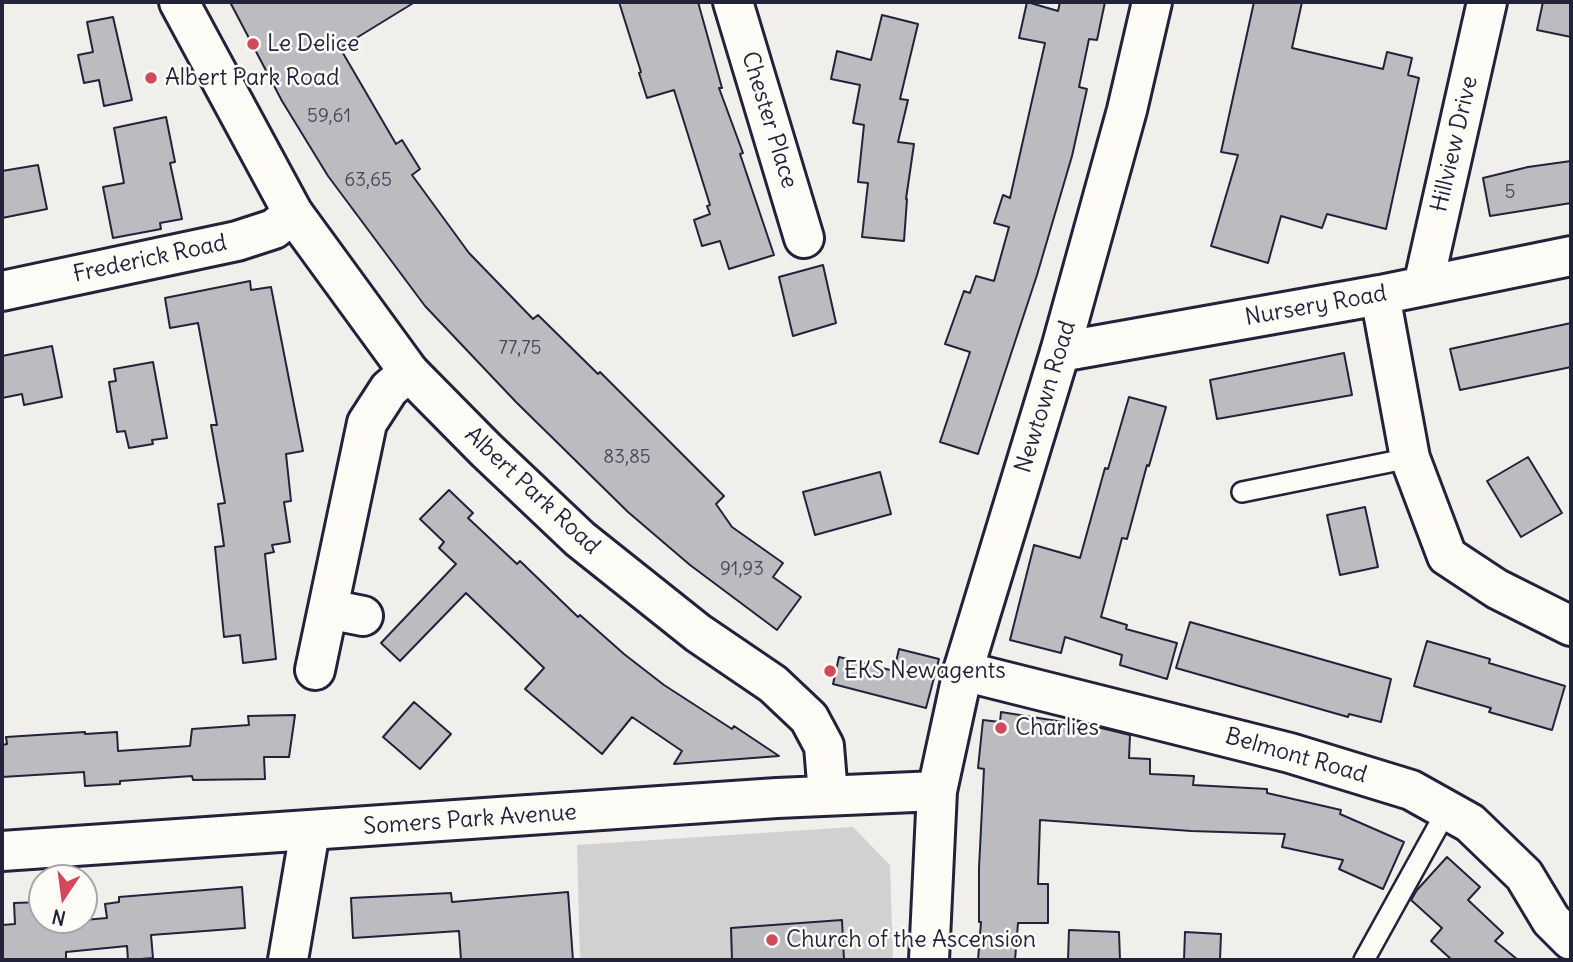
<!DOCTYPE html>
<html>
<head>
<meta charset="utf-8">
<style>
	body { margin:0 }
	#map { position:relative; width:1573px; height:962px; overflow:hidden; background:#f0efec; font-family:Delius,sans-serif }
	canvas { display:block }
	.frame { position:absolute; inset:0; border:4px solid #22223b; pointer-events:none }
	.north { position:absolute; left:28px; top:864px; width:70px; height:70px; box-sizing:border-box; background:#fdfcf7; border:2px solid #a5a5ac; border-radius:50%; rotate:193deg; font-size:19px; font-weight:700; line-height:28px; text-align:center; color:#22223b }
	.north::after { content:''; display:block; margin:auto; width:24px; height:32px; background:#d1495b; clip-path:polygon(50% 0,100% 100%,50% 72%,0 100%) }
</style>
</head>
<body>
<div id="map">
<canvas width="1573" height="962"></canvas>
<div class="frame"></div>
<div class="north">N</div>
</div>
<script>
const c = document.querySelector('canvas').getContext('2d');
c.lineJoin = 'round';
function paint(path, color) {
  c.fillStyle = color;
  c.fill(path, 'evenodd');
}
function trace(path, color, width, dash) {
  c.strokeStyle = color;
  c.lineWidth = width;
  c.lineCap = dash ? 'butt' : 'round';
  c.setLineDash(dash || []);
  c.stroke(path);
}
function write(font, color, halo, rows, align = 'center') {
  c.font = font + ' Delius,sans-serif';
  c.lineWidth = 5;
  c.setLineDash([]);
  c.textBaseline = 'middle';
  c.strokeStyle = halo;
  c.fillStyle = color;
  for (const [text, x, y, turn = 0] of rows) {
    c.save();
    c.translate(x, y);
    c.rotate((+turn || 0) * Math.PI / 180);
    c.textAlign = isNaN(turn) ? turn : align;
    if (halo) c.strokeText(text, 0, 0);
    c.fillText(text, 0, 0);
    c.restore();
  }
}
paint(new Path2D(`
	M 853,827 L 890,865 L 893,960 L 580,960 L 577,845 Z`), '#d2d1d1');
const building = new Path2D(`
	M 230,2 L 415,2 L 340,48 L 396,144 L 402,140 L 420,169 L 412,175 L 469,253 L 533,319 L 538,315 L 598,374 L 600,372 L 724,496 L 716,504 L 732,527 L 783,563 L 773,577 L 801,597 L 777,630 L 690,565 L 628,512 L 516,402 L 425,306 L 328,176 L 282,101 Z
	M 619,2 L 698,2 L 722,88 L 719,88 L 743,153 L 740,154 L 774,255 L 729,269 L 720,241 L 702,246 L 694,220 L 710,214 L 707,206 L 710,205 L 674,90 L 647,98 L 639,73 L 641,72 Z
	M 1027,2 L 1058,11 L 1060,2 L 1105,2 L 1097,40 L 1089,39 L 1079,87 L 1087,89 L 1072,156 L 1037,275 L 978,454 L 940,442 L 970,352 L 945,344 L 964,291 L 970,293 L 976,276 L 994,281 L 1009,227 L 994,223 L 1003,195 L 1010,198 L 1045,43 L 1019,38 Z
	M 1254,2 L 1302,2 L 1292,48 L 1383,69 L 1387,52 L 1412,58 L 1408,75 L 1419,78 L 1386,229 L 1327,214 L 1322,228 L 1281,216 L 1268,263 L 1211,246 L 1238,155 L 1221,152 Z
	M 1543,2 L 1571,2 L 1571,37 L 1537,30 Z
	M 882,15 L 918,24 L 900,99 L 908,100 L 898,142 L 914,144 L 906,199 L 907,199 L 904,241 L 862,237 L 868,183 L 858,182 L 864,125 L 853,123 L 860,85 L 831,79 L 837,51 L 871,60 Z
	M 113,17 L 132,100 L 104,106 L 99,80 L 84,83 L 78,55 L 93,52 L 87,22 Z
	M 166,117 L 175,162 L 170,163 L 182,219 L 160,223 L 161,229 L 113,238 L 103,187 L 124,183 L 114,128 Z
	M 1571,161 L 1571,203 L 1490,216 L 1483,178 L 1528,167 Z
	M 38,165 L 47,209 L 2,218 L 2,171 Z
	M 823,265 L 836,323 L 793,336 L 779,277 Z
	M 250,281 L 251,290 L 271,287 L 303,451 L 286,454 L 291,501 L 284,502 L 290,542 L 272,545 L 274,552 L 265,554 L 276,659 L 243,663 L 240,635 L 224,637 L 215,547 L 224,546 L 218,504 L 225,503 L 211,425 L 217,425 L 198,323 L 170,328 L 165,298 Z
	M 1571,323 L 1571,367 L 1460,390 L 1450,349 Z
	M 52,346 L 62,397 L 24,405 L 22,394 L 2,398 L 2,356 Z
	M 1344,353 L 1352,395 L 1217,419 L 1210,380 Z
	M 153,362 L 167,438 L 152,440 L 153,444 L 129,448 L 125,431 L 117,432 L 109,382 L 116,381 L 114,369 Z
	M 1129,397 L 1166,407 L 1149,466 L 1147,465 L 1127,539 L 1122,538 L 1101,617 L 1127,625 L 1126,629 L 1177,643 L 1167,679 L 1120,665 L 1122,655 L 1065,637 L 1061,653 L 1010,640 L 1034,545 L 1080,558 L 1105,468 L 1108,469 Z
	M 1528,457 L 1562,513 L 1521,537 L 1487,481 Z
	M 880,472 L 891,514 L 815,535 L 803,492 Z
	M 449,490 L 473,513 L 468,518 L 517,564 L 520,561 L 578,617 L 580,615 L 624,654 L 664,685 L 732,729 L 734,726 L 779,756 L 674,764 L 682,751 L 632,717 L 602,754 L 525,689 L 544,668 L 466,593 L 400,661 L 381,643 L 456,564 L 439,548 L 444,542 L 420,519 Z
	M 1365,507 L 1378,567 L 1340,575 L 1327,515 Z
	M 1190,622 L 1391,679 L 1381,722 L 1349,714 L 1348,717 L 1176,668 Z
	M 1427,641 L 1490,659 L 1489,663 L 1565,686 L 1552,730 L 1489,712 L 1491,708 L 1414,686 Z
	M 899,649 L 939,659 L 926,708 L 833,684 L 839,657 L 894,671 Z
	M 414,702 L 451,734 L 420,769 L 383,737 Z
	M 1001,712 L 1101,728 L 1130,735 L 1129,758 L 1150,759 L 1150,774 L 1194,776 L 1193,785 L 1267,789 L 1267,793 L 1341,810 L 1340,814 L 1404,842 L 1383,889 L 1339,869 L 1343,860 L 1282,847 L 1285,834 L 1191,831 L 1040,820 L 1038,884 L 1048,884 L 1048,923 L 1018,923 L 1015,960 L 978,960 L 981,922 L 979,922 L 979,868 L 984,769 L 978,768 L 983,720 L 1000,722 Z
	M 295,715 L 289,757 L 264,757 L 265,779 L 193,780 L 192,776 L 120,781 L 120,784 L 85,786 L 84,772 L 2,777 L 2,745 L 7,744 L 6,737 L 85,732 L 85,734 L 117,732 L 118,751 L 190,746 L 192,729 L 249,725 L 248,716 Z
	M 1447,857 L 1480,887 L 1468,900 L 1503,933 L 1495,941 L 1518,960 L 1452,960 L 1431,941 L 1442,928 L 1411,900 L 1417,890 Z
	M 242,887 L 245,928 L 151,935 L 153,958 L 128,960 L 127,946 L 66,952 L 66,960 L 2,960 L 2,925 L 15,924 L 14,903 L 42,902 L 42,920 L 84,920 L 107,918 L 105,904 L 119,902 L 119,897 Z
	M 568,892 L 573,960 L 461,960 L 459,931 L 353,938 L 351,898 L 451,893 L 452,902 Z
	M 842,920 L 844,960 L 732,960 L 731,928 Z
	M 1069,930 L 1119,932 L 1120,960 L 1068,960 Z
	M 1185,932 L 1221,934 L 1220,960 L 1184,960 Z`);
paint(building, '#bcbcc0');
trace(building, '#22223b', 2);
const lane = new Path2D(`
	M 1242,492 L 1410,458
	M 1364,960 L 1447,810`);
const street = new Path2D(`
	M 733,2 L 804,238
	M 1423,286 L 1487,2
	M 2,291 L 237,241 L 274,229 L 293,213
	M 1380,295 L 1410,458 L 1447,556 L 1497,589 L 1571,626
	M 1060,352 L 1380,295 L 1571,256
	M 328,609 L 363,616
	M 315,670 L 367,423 L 389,389 L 409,372
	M 963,671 L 1290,753 L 1411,790 L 1470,823 L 1524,875 L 1551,920 L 1571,940
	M 288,960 L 310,831`);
const secondary = new Path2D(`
	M 179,2 L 293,213 L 409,372 L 486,450 L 580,539 L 698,633 L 773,684 L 809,718 L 824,746 L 828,795
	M 2,851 L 777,798 L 937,791
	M 929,960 L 937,791 L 963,671 L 1060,352 L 1127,110 L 1152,2`);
trace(lane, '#22223b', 24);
trace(street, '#22223b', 44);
trace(secondary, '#22223b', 44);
trace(lane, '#fdfcf7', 19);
trace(street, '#fdfcf7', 38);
trace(secondary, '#fdfcf7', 38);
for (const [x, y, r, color] of [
	[253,44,7,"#d1495b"],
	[151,78,7,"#d1495b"],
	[830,671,7,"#d1495b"],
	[1001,728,7,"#d1495b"],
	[772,940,7,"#d1495b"]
]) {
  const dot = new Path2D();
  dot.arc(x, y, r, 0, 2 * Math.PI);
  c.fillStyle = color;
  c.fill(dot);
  trace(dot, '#fdfcf7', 2.5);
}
write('19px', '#48485c', null, [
	["59,61",329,117],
	["63,65",368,181],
	["5",1510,193],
	["77,75",520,349],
	["83,85",627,458],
	["91,93",742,570]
]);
write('23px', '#22223b', '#fdfcf7', [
	["Le Delice",267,44],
	["Albert Park Road",165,78],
	["EKS Newagents",844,671],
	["Charlies",1015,728],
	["Church of the Ascension",786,940]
], 'left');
write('23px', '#22223b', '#fdfcf7', [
	["Chester Place",769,120,73],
	["Hillview Drive",1455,144,-77],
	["Frederick Road",150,259,-12],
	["Nursery Road",1316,306,-10],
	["Newtown Road",1046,397,-73],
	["Albert Park Road",532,491,43],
	["Belmont Road",1296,756,16],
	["Somers Park Avenue",470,820,-4]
]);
</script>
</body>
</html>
